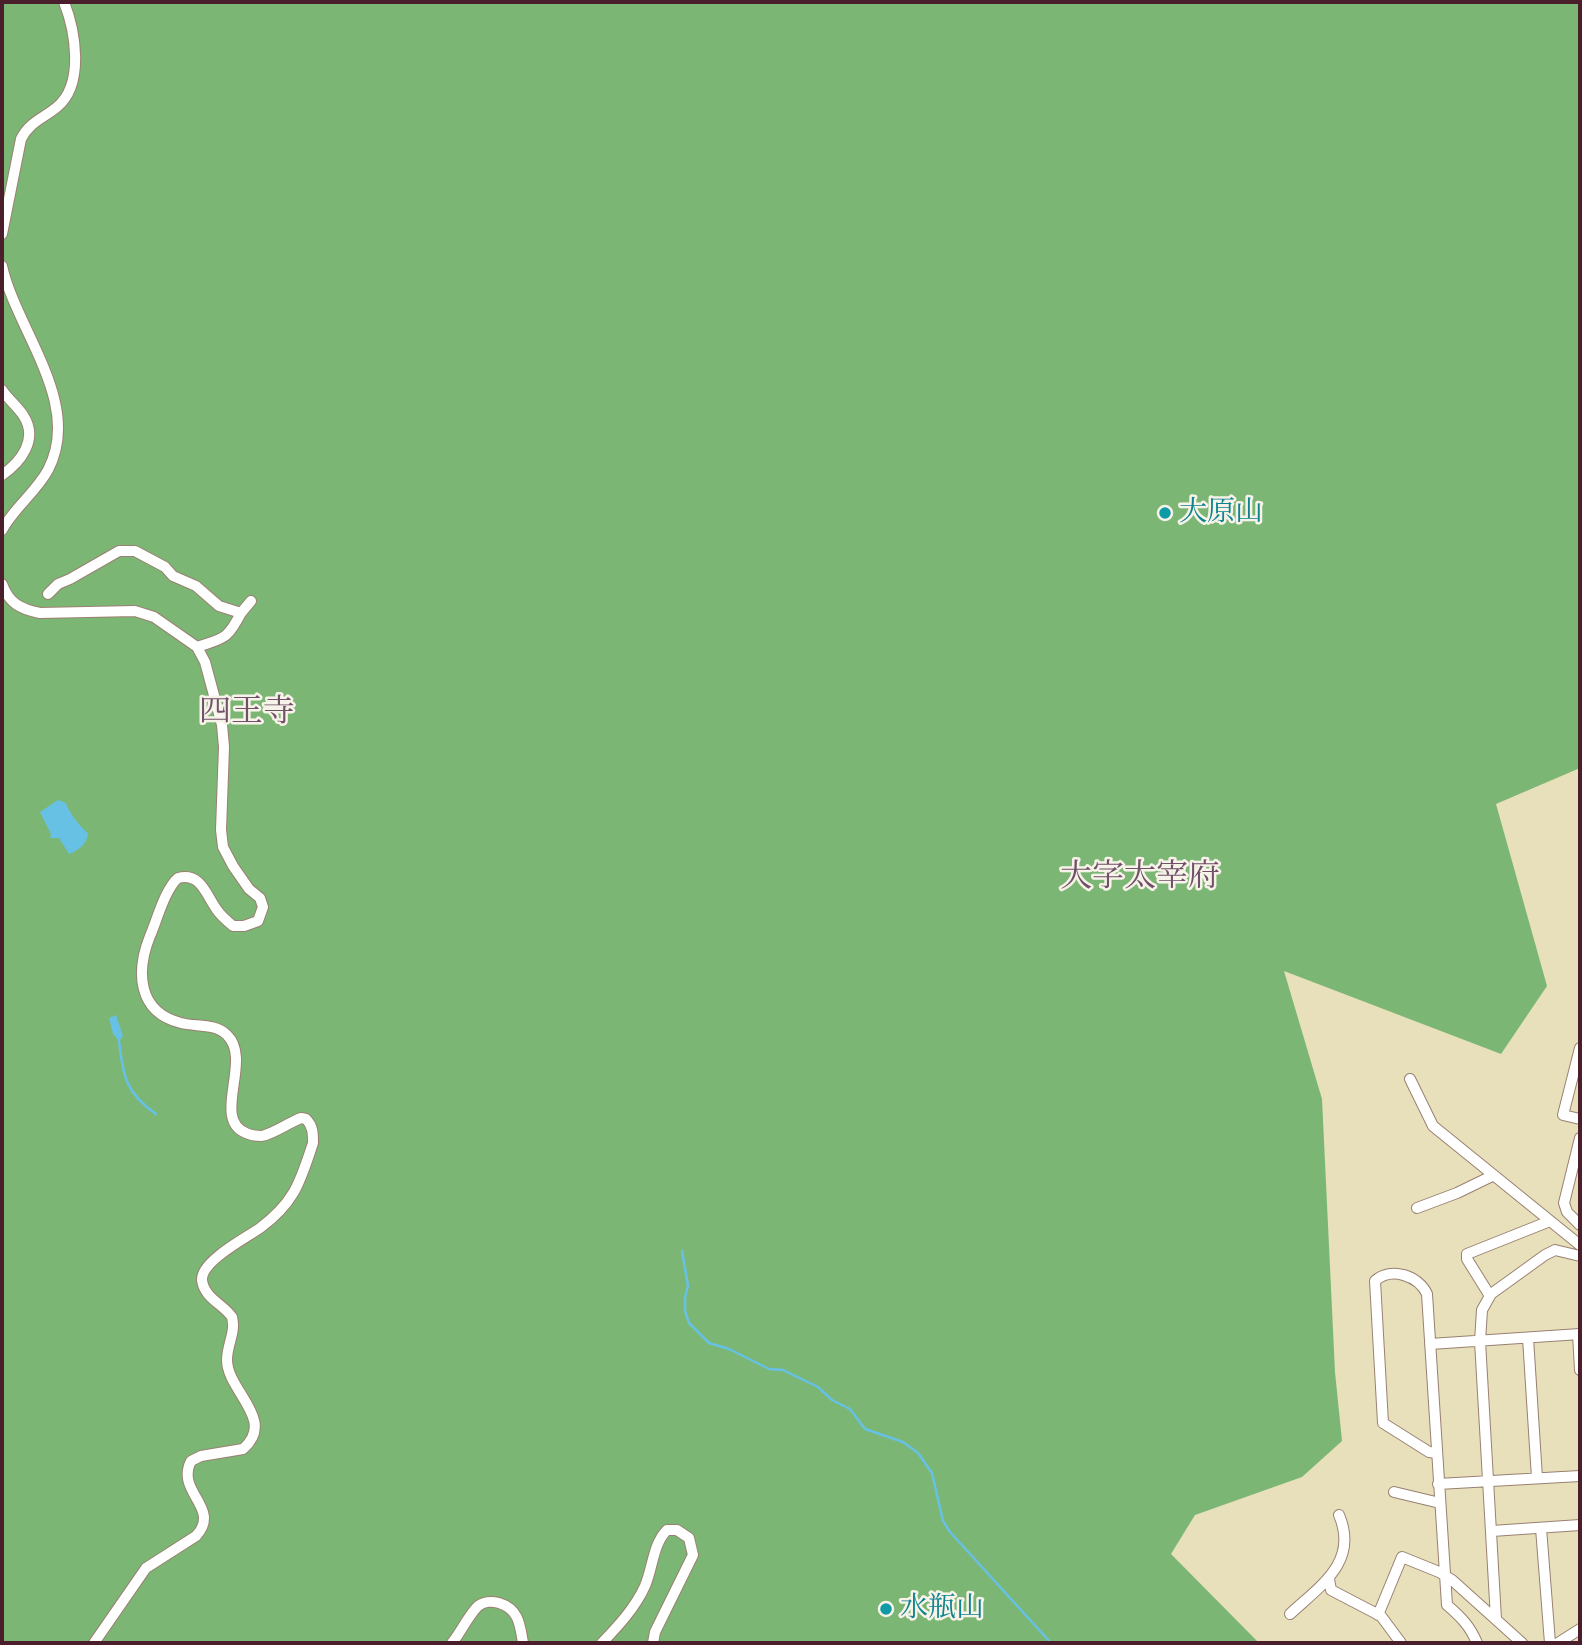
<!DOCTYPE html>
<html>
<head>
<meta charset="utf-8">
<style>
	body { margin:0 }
	#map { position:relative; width:1582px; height:1645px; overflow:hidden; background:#e8e0ba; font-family:"Old Standard TT",serif }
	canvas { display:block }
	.frame { position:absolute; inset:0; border:4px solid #4a1f2b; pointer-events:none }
</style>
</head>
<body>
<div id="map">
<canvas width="1582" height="1645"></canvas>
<div class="frame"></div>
</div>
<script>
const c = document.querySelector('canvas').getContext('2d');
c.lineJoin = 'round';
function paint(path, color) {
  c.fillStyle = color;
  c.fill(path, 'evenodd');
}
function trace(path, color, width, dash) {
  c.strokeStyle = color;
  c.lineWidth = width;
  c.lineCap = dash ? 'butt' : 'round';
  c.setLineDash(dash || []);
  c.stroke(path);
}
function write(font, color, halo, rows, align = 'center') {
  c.font = font + ' "Old Standard TT","Noto Serif JP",serif';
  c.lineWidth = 5;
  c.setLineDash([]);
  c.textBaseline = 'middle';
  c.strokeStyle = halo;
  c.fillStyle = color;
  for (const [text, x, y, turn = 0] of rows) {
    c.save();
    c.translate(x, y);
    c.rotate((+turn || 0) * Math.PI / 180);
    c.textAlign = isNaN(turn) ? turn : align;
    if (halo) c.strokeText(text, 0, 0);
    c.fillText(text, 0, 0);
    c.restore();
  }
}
paint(new Path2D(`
	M 2,2 L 1580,2 L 1580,768 L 1496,804 L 1547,986 L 1501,1054 L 1284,971 L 1322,1099 L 1335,1372 L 1342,1441 L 1302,1477 L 1195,1515 L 1171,1554 L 1259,1643 L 2,1643 Z`), '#7cb674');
paint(new Path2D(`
	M 58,800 L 66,803 C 68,811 81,828 88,833 C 87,844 79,850 69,854 L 59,838 L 50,838 L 51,834 L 40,812 Z
	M 116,1015 L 123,1036 L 119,1041 L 113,1034 L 109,1018 Z`), '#67c1e5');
trace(new Path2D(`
	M 119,1041 C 123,1077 126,1093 156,1114
	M 682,1251 L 688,1286 L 685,1297 L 685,1311 L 689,1323 L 709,1343 L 729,1349 L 769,1369 L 783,1370 L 818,1387 L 832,1400 L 850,1409 L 865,1429 L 903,1442 L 918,1453 L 932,1473 L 943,1521 L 950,1532 L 1051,1643`), '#67c1e5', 2.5);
const minor = new Path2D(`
	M 2,234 L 21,139 C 29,122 44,118 57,107 C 85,84 75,30 64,2
	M 2,266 C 17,332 83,403 48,470 C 36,492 14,508 2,530
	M 2,390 C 8,399 17,406 23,415 C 39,439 21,462 2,475
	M 2,584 C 9,603 20,609 40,613 L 135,611 L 154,617 L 197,647 L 205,662 L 222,725 L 224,747 L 221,830 L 223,847 L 233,866 L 249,889 L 260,898 L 263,907 L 258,921 L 244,926 L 233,926 C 227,921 221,916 217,910 C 206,895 201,872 178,878 C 165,889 157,920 150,936 C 136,971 137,1012 181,1023 C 196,1027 215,1023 227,1035 C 253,1060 211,1119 246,1133 C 250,1135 257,1136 262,1136 C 275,1133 288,1123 301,1118 L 306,1119 C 313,1126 313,1133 313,1143 C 300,1182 295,1202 260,1228 C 246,1238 201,1261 202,1280 C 204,1298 223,1304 232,1317 C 236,1333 227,1344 227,1360 C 227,1391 277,1420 243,1449 L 201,1456 L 191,1461 C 175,1492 222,1508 196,1536 L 146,1568 L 94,1643
	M 48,594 L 58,584 L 70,579 L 119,551 L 135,551 L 165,567 L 173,576 L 196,586 L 219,606 L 241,613 C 227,640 224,638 197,647
	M 241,613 L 251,601
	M 1580,1048 L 1563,1115 L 1580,1119
	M 1410,1079 L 1433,1126 L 1580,1245
	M 1580,1138 L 1564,1203 L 1567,1212 L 1580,1225
	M 1417,1208 L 1457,1193 L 1492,1176
	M 1490,1296 L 1467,1259 L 1467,1254 L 1550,1221
	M 1578,1334 L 1580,1370
	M 1528,1338 L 1537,1478
	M 1430,1344 L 1580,1334
	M 1436,1453 L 1429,1452 L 1383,1423 L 1375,1281 C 1391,1266 1419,1276 1427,1294 L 1447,1605 C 1461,1617 1470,1626 1477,1643
	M 1438,1484 L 1580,1476
	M 1394,1492 L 1440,1503
	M 1541,1528 L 1550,1643
	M 1492,1531 L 1580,1525
	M 1329,1579 L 1331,1590 L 1381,1616 L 1401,1643
	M 1290,1614 C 1320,1586 1359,1562 1339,1515
	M 1378,1615 L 1402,1557 L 1439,1572 L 1452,1580 L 1522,1643
	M 1496,1619 L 1480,1341 L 1482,1310 L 1491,1294 L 1545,1255 L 1555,1250 L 1580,1256
	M 452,1643 C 461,1632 468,1616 478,1606 C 485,1601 491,1601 499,1603 C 519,1609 520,1625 523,1643
	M 602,1643 C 619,1625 635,1608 645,1586 C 653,1567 653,1544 667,1530 L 677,1530 L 689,1538 L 693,1555 L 655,1632 L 653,1643
	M 1558,1643 L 1580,1629`);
trace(minor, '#998072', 12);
trace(minor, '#fff', 10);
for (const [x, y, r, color] of [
	[1165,513,7,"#0f9aa8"],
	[886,1609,7,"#0f9aa8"]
]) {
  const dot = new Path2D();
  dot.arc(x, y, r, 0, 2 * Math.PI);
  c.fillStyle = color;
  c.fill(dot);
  trace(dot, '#f7f3e8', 2.5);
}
write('28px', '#0d838f', '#f7f3e8', [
	["大原山",1179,513],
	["水瓶山",900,1609]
], 'left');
write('32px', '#705169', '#f7f3e8', [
	["四王寺",247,713],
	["大字太宰府",1140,878]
]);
</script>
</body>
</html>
